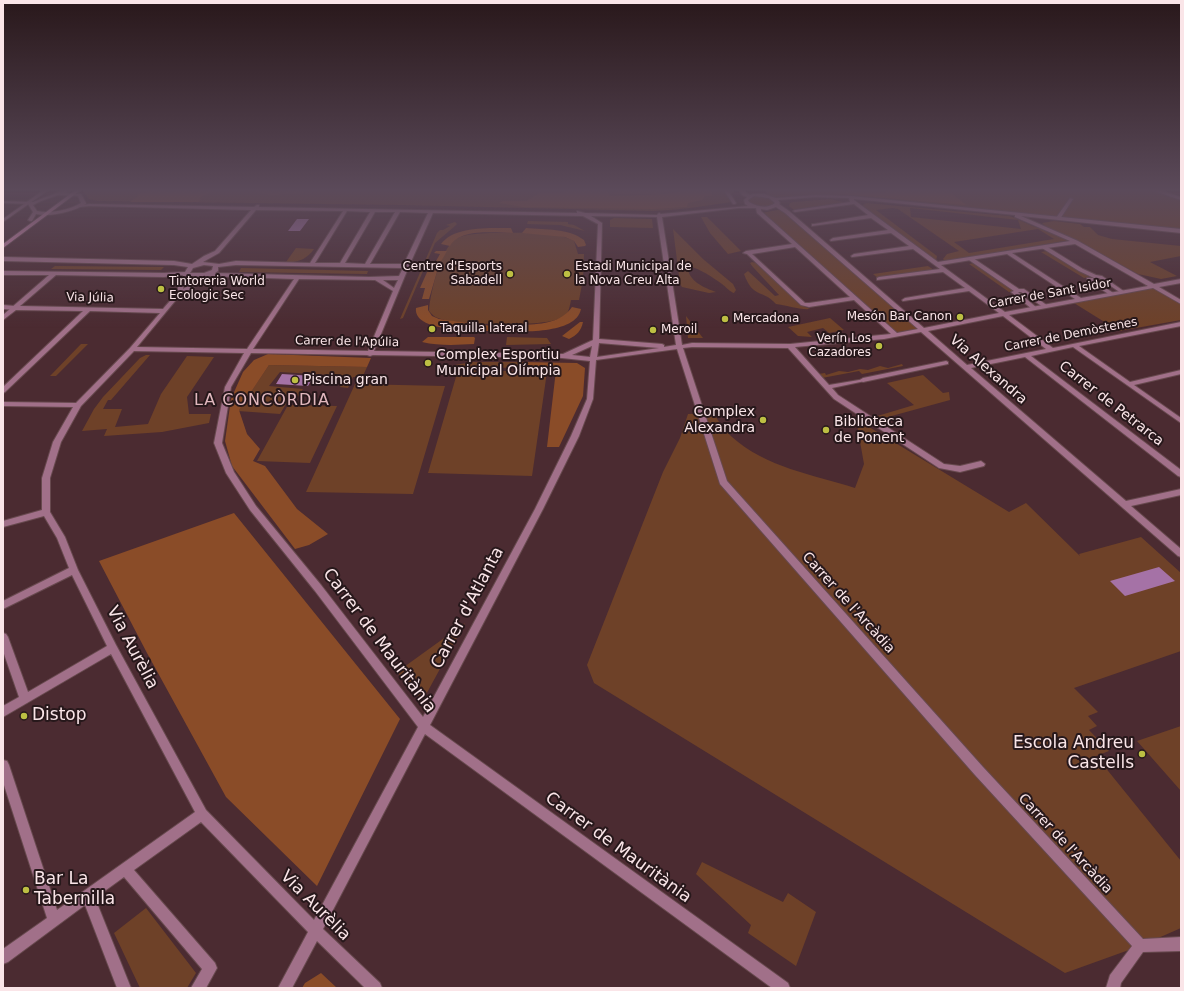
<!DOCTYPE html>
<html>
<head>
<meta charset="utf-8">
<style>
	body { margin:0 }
	#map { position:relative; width:1184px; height:991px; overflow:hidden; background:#4b2b31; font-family:"DejaVu Sans",sans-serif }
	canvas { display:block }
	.frame { position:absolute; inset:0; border:4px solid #fae5e8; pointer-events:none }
</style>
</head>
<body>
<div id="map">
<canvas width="1184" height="991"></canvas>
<div class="frame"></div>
</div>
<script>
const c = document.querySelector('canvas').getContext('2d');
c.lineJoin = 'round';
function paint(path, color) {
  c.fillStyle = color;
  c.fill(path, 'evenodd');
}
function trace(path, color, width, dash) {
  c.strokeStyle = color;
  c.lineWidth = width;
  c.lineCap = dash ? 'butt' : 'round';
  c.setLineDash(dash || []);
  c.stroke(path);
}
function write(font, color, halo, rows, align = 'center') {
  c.font = font + ' "DejaVu Sans",sans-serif';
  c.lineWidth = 4;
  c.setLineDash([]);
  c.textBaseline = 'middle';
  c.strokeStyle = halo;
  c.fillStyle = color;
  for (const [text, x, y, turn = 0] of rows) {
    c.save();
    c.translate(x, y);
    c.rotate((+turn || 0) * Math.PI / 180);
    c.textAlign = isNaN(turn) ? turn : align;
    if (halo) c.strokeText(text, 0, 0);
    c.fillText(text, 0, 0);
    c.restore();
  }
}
paint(new Path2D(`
	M 85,189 L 733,189 L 734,193 L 731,194 L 735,199 L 731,202 C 705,206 679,210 653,211 L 400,205 L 97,201 L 89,199 L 83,191 Z
	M 765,189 L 1150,189 L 1181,199 L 1181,231 L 882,200 L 815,196 L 776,199 L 768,196 Z
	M 757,196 L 772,199 L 776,203 C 768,210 758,207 749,203 L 749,199 Z
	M 831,199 L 846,203 L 794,210 L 789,206 L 790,203 L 793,202 Z
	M 866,203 L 1009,216 C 1017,218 1036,229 1041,228 L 1070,240 L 945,261 L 943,259 L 947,254 L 959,251 L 898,209 L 893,208 L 876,210 L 937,256 L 936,261 L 864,207 L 863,205 ZM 910,208 L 1018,220 L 1021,229 L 911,217 ZM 1038,229 L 1054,239 L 969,253 L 954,242 Z
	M 783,209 L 922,330 L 896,335 L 761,213 Z
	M 701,217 L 707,217 L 741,251 L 728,254 L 710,233 Z
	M 614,218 L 652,219 L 653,228 L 610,227 L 610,220 Z
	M 528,221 L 568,222 L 568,224 L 574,225 L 585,231 L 560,225 L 527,224 Z
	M 1054,221 L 1080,224 L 1084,227 L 1090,227 L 1098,235 L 1112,239 L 1181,246 L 1181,256 L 1150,262 L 1177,276 L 1161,279 L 1138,274 L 1078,241 L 1046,227 L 1042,223 Z
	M 455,222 L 457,224 L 455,226 L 435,243 L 403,318 L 400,319 L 437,233 L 440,230 L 443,230 L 450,226 L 446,225 Z
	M 673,229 L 703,259 L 733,284 L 736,290 L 734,293 C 730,292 726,287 722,284 C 712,277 701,269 688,266 C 687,281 705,288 716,292 L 709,293 L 682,287 L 680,284 Z
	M 490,233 C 510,233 557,230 574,241 L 578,254 L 584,254 L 583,279 L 579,300 L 571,300 C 570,305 569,311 566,315 C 553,329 457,325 438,318 C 434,317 432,314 429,311 C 430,294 441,247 456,239 C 466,233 479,234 490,233 Z
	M 296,248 L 314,249 C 307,259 298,263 286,262 Z
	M 1047,251 L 1088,276 L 1089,277 L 1084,278 L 1041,252 Z
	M 752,262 L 756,263 L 801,305 L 810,309 C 800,310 786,305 776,304 C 763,289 753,299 744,274 L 748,271 L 775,296 L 779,295 L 752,266 L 750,263 Z
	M 974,263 L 1013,290 L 1012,291 L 1009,292 L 969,264 Z
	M 55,266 L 164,267 L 161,270 L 51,269 Z
	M 928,266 L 934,270 L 879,279 L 873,274 Z
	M 241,268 L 368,271 L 367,274 L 239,272 Z
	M 1154,288 L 1181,304 L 1181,320 L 1119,331 L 1074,303 Z
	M 686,316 L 703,338 L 688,338 Z
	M 830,318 L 844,330 L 829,333 L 823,328 L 807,332 L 812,337 L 798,336 L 788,327 Z
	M 507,337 L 547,338 L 551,344 L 506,345 Z
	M 81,344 L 88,344 L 56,376 L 50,376 Z
	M 146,355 L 150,355 L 111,400 L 108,400 L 103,409 L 122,409 L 115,427 L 148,424 L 161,394 L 187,356 L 214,357 L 187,397 L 189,414 L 211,414 L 209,423 L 162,432 L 104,436 L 107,429 L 82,431 L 94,409 L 103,397 L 140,358 Z
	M 472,362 L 522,362 L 522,368 L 454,367 L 455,365 Z
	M 902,364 L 903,366 L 862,374 L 859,371 L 822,378 L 818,374 L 825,373 L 826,375 L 839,371 L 848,372 L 860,369 L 868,370 L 880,366 L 888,368 Z
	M 269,365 L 367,367 L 362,378 L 353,377 L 348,388 L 340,387 L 346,376 L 280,372 L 269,386 L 303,389 L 296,400 L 289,399 L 280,414 L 238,411 Z
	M 458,370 L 547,372 L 532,476 L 428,473 Z
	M 923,375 L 943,393 L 949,392 L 950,400 L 877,420 L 874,417 L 914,405 L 887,383 Z
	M 355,384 L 445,386 L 413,494 L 306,492 Z
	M 288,405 L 337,406 L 310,463 L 257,461 Z
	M 713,413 C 719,421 724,430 732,437 C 765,467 814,475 855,488 L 864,464 L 856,419 L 1009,512 L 1026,503 L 1080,556 L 1079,554 L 1141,537 L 1181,573 L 1181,651 L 1074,688 L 1098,712 L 1088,716 L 1097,726 L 1089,730 L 1109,751 L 1096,756 L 1181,861 L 1181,928 L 1140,946 L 1065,973 L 594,683 L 587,665 L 663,472 L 680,438 L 688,414 Z
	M 465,623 L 423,700 L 411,689 L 397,672 Z
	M 1181,726 L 1181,791 L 1137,741 Z
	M 702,862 L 783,902 L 788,893 L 816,912 L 796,966 L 748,933 L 751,925 L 696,874 Z
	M 146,908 L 196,973 L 187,988 L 140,988 L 114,933 Z`), '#6e4128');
paint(new Path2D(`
	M 146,189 L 173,192 L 182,189 L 219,189 L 201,197 L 199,202 L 130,202 L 138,196 L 138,194 L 146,193 Z
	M 238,189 L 303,189 L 304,193 L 272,195 Z
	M 568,189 L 609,189 L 608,194 L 610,196 L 615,196 L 667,194 L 691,189 L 712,189 L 712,196 L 705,196 L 702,200 L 688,203 L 687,207 L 684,207 L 654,209 L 523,207 L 499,203 L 503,201 L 527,201 L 539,193 L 560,193 Z
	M 618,189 L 681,189 L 658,194 L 615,194 Z
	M 839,189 L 853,189 L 855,192 L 886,193 L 884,189 L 947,189 L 966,205 L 840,194 Z
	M 511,228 L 513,233 C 494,233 461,228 450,246 L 441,244 C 454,226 489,228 511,228 Z
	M 526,228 C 546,230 568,228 584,240 L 586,245 L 585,246 L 578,247 L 574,241 L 565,237 L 522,233 Z
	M 436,251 L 447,251 L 439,265 L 429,299 L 422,299 L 425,288 L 420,288 L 432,261 L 436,261 L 440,254 L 434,253 Z
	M 428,305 L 428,310 L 432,316 L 439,319 L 492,326 L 488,331 C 472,330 413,332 416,308 Z
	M 572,307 L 581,309 C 576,335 520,331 499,332 L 498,325 C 522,323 556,330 572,307 Z
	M 580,322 L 583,322 C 581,331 577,335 569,339 L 562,336 Z
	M 428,337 L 474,337 L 475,338 L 474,344 C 457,345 439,346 422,342 Z
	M 268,354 L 371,358 L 367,367 L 269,365 L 239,410 L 247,434 L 260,449 L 253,461 L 265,466 L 297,509 L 328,534 L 309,545 L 295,549 L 232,466 L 225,441 L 231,399 L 243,372 L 254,360 Z
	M 522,362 L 577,363 L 585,368 L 583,396 L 559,447 L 547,447 L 556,370 L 522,368 Z
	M 234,513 L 400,719 L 317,886 L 226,797 L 147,653 L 99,561 Z
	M 321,973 L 337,988 L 302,988 L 305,983 Z`), '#8a4c28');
paint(new Path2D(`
	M 297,219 L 309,219 L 300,231 L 288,231 Z
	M 282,374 L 314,376 L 308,386 L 276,384 Z
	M 1159,567 L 1175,581 L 1125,596 L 1110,581 Z`), '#a572a6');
const pedestrian = new Path2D(`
	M 723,189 L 727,189 L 736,203 L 735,204 L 733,204 Z
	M 1070,198 L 1073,199 L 1060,219 L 1056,219 L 1056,218 Z
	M 1042,246 L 1046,246 L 1083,269 L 1096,275 L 1102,276 L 1125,292 L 1121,293 L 1099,278 L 1094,278 L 1079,271 L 1042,248 Z
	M 969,258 L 973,258 L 1019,289 L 1024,289 L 1048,306 L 1043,307 L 1021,292 L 1018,292 L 1037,308 L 1034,310 L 1032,309 L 1011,292 L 1014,291 L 969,260 Z
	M 1087,278 L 1093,278 L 1093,280 L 1115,294 L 1110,295 L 1087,280 Z
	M 3,305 L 15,306 L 18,308 L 15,310 L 3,309 Z
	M 946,361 L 948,362 L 948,364 L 863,382 L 860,380 L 863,378 Z`);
const minor = new Path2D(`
	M 45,189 L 50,189 L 3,222 L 3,219 Z
	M 739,189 L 743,189 L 746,193 L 750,195 L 753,194 L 764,194 L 776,198 L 815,195 L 851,196 L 1181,229 L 1181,233 L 1021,216 L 1078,241 L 1154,284 L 1181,279 L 1181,283 L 1159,287 L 1181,300 L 1181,304 L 1153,288 L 1009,315 L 1053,348 L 1181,322 L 1181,326 L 1079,346 L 1130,382 L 1181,370 L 1181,374 L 1134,385 L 1181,418 L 1181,423 L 1073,347 L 1031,356 L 1181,470 L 1181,477 L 1178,476 L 1025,357 L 971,368 L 1126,501 L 1181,489 L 1181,495 L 1131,506 L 1181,549 L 1181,557 L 1178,556 L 921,332 L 884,339 L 795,347 L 829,385 L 865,379 L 865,381 L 832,388 L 838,395 L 944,464 L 960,466 L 981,461 L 985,464 L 984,466 L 960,472 L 939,468 L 834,399 L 788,348 L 692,347 L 683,348 L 727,481 L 983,767 L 1143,939 L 1181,937 L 1181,951 L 1143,952 L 1121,983 L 1120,988 L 1106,988 L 1110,975 L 1132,946 L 975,775 L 720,484 L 677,349 L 596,360 L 593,399 L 579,436 L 543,509 L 430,725 L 788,983 L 790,988 L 772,988 L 425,734 L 323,929 L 380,983 L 382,988 L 365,988 L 317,941 L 292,988 L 278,988 L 308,932 L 201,822 L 134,870 L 215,963 L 217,968 L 206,988 L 191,988 L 202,969 L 124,877 L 95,898 L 131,988 L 117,988 L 85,905 L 8,962 L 3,964 L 3,949 L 47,918 L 3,782 L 3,760 L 7,761 L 9,765 L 57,910 L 195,812 L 111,654 L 3,717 L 3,706 L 19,697 L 3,651 L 3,633 L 6,634 L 8,637 L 28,692 L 107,646 L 72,575 L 3,609 L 3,601 L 69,568 L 57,538 L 44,516 L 3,527 L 3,521 L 42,510 L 42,478 L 53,442 L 73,407 L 3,406 L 3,402 L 76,403 L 130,348 L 160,313 L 90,311 L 5,392 L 3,393 L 3,387 L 83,311 L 16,310 L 3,320 L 3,315 L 49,275 L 3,275 L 3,271 L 164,273 L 185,272 L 188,267 L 174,265 L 3,261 L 3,257 L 174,261 L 192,264 L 204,256 L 215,251 L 251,210 L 89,206 L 79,207 L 77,206 L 89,204 L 254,207 L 257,205 L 259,205 L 259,207 L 577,213 L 577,211 L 585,213 L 657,215 L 659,213 L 661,214 L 748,206 L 745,204 L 744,200 L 747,197 L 742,195 ZM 754,196 L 769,198 L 775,203 C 767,209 758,207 749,202 L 748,200 ZM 815,197 L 849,198 L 850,202 L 795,210 L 793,211 L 795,212 L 854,204 L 868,215 L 814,224 L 812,224 L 812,226 L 871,218 L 888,230 L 833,238 L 830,240 L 831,241 L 891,233 L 909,246 L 854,254 L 851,256 L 852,257 L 913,249 L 940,269 L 879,277 L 877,278 L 877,280 L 943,272 L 965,288 L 905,298 L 902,300 L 903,301 L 969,291 L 999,313 L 924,328 L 789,211 L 779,204 L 780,203 L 778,200 ZM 854,199 L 1015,215 L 1015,217 L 1070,241 L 938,262 L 854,200 ZM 776,207 L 785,213 L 918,329 L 897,333 L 761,211 L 761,209 L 767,210 ZM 739,208 L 756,208 L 757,213 L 792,244 L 746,251 L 743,253 L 747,254 L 801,305 L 809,307 L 854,300 L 891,334 L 790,344 L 692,343 L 682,345 L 662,217 ZM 256,210 L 343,211 L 310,263 L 236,261 L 219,264 L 203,262 L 219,253 ZM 347,211 L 370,212 L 340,263 L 315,263 ZM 375,212 L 395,212 L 365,264 L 345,263 ZM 400,212 L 428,213 L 404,264 L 370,264 ZM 433,213 L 583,216 L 598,224 L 593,340 L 563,354 L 374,351 L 409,266 ZM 591,216 L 657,217 L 676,345 L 664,347 L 664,345 L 662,344 L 599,339 L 602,223 ZM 1075,244 L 1148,286 L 1081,298 L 1012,253 ZM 795,247 L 850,297 L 809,303 L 805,303 L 752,254 ZM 1007,254 L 1075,299 L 1005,312 L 941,265 ZM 204,265 L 213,266 L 212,270 L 204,273 L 190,273 L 193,268 ZM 236,265 L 403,268 L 399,276 L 369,277 L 215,273 L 218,271 L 218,267 ZM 56,275 L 164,277 L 183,275 C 179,281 179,287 176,293 C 172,299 167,304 163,309 L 20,306 ZM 188,276 L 200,277 L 197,281 L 183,289 L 185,281 ZM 207,276 L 294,279 L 247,349 L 137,347 L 180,295 L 201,283 ZM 299,279 L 375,280 L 393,291 L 368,351 L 253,349 ZM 383,280 L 398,280 L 394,288 ZM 1003,316 L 1046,349 L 967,365 L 928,331 ZM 599,343 L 659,348 L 597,357 ZM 592,346 L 590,357 L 572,355 ZM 134,351 L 244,353 L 225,387 L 214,443 L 226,473 L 250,510 L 315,591 L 418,727 L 314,920 L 206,810 L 116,645 L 78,570 L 65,537 L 50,512 L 50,478 L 61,442 L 81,406 ZM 251,353 L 367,355 L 370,356 L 373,355 L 562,358 L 590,361 L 587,399 L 571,436 L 535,509 L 423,717 L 321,585 L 256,506 L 234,472 L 222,443 L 231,387 Z
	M 1148,189 L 1155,189 L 1181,197 L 1181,200 Z`);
const tertiary = new Path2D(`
	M 67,189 L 74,189 L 65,193 L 81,194 L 86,203 L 86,204 C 72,212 52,217 36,214 L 32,221 L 30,221 L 28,220 L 33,212 L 28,204 L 3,203 L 3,201 L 33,202 ZM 58,195 L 78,196 L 81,203 C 69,210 51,214 37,211 L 33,205 L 41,201 Z`);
const secondary = new Path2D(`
	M 77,189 L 82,189 L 3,248 L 3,244 Z`);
trace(pedestrian, '#67494e', 2);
trace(minor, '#67494e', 2);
trace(tertiary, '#67494e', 2);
trace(secondary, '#67494e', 2);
paint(pedestrian, '#a17089');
paint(minor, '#a17089');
paint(tertiary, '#a17089');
paint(secondary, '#dd90b9');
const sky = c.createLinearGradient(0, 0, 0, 328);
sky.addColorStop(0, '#29181b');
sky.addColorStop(0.58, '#5b4a5a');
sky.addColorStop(1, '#5b4a5a00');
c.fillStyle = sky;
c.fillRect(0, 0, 1184, 328);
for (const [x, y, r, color] of [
	[510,274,4,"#bdbf43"],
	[567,274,4,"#bdbf43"],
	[161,289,4,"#bdbf43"],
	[960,317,4,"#bdbf43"],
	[725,319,4,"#bdbf43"],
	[432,329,4,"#bdbf43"],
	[653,330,4,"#bdbf43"],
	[879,346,4,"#bdbf43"],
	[428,363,4,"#bdbf43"],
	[295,380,4,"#bdbf43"],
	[763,420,4,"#bdbf43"],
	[826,430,4,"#bdbf43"],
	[24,716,4,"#bdbf43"],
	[1142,754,4,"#bdbf43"],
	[26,890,4,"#bdbf43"]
]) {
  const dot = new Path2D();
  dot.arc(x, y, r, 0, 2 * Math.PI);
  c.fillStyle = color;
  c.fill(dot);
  trace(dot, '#27181b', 1.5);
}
write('12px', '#fae5e8', '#27181b', [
	["Centre d'Esports",502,267,"right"],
	["Sabadell",502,281,"right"],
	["Estadi Municipal de",575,267],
	["la Nova Creu Alta",575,281],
	["Tintoreria World",169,282],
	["Ecologic Sec",169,296],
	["Mesón Bar Canon",952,317,"right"],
	["Mercadona",733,319],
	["Taquilla lateral",440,329],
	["Meroil",661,330],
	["Verín Los",871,339,"right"],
	["Cazadores",871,353,"right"]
], 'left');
write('12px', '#fae5e8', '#27181b', [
	["Carrer de Sant Isidor",1050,294,-10],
	["Via Júlia",90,298,1],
	["Carrer de Demòstenes",1071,335,-11],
	["Carrer de l'Apúlia",347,342,1]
]);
write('14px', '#fae5e8', '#27181b', [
	["Complex Esportiu",436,355],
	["Municipal Olímpia",436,371],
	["Piscina gran",303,380],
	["Complex",755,412,"right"],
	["Alexandra",755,428,"right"],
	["Biblioteca",834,422],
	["de Ponent",834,438]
], 'left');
write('14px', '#fae5e8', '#27181b', [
	["Via Alexandra",988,370,41],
	["Carrer de Petrarca",1111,404,38],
	["Carrer de l'Arcàdia",848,603,48],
	["Carrer de l'Arcàdia",1065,844,47]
]);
c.letterSpacing = '1px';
write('16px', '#e1b8be', '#27181b', [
	["LA CONCÒRDIA",262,401]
]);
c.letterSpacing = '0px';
write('17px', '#fae5e8', '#27181b', [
	["Carrer d'Atlanta",468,608,-62],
	["Carrer de Mauritània",379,641,53],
	["Via Aurèlia",132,648,62],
	["Carrer de Mauritània",618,848,36],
	["Via Aurèlia",315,906,45]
]);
write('17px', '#fae5e8', '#27181b', [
	["Distop",32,716],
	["Escola Andreu",1134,744,"right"],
	["Castells",1134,764,"right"],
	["Bar La",34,880],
	["Tabernilla",34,900]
], 'left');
</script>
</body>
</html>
